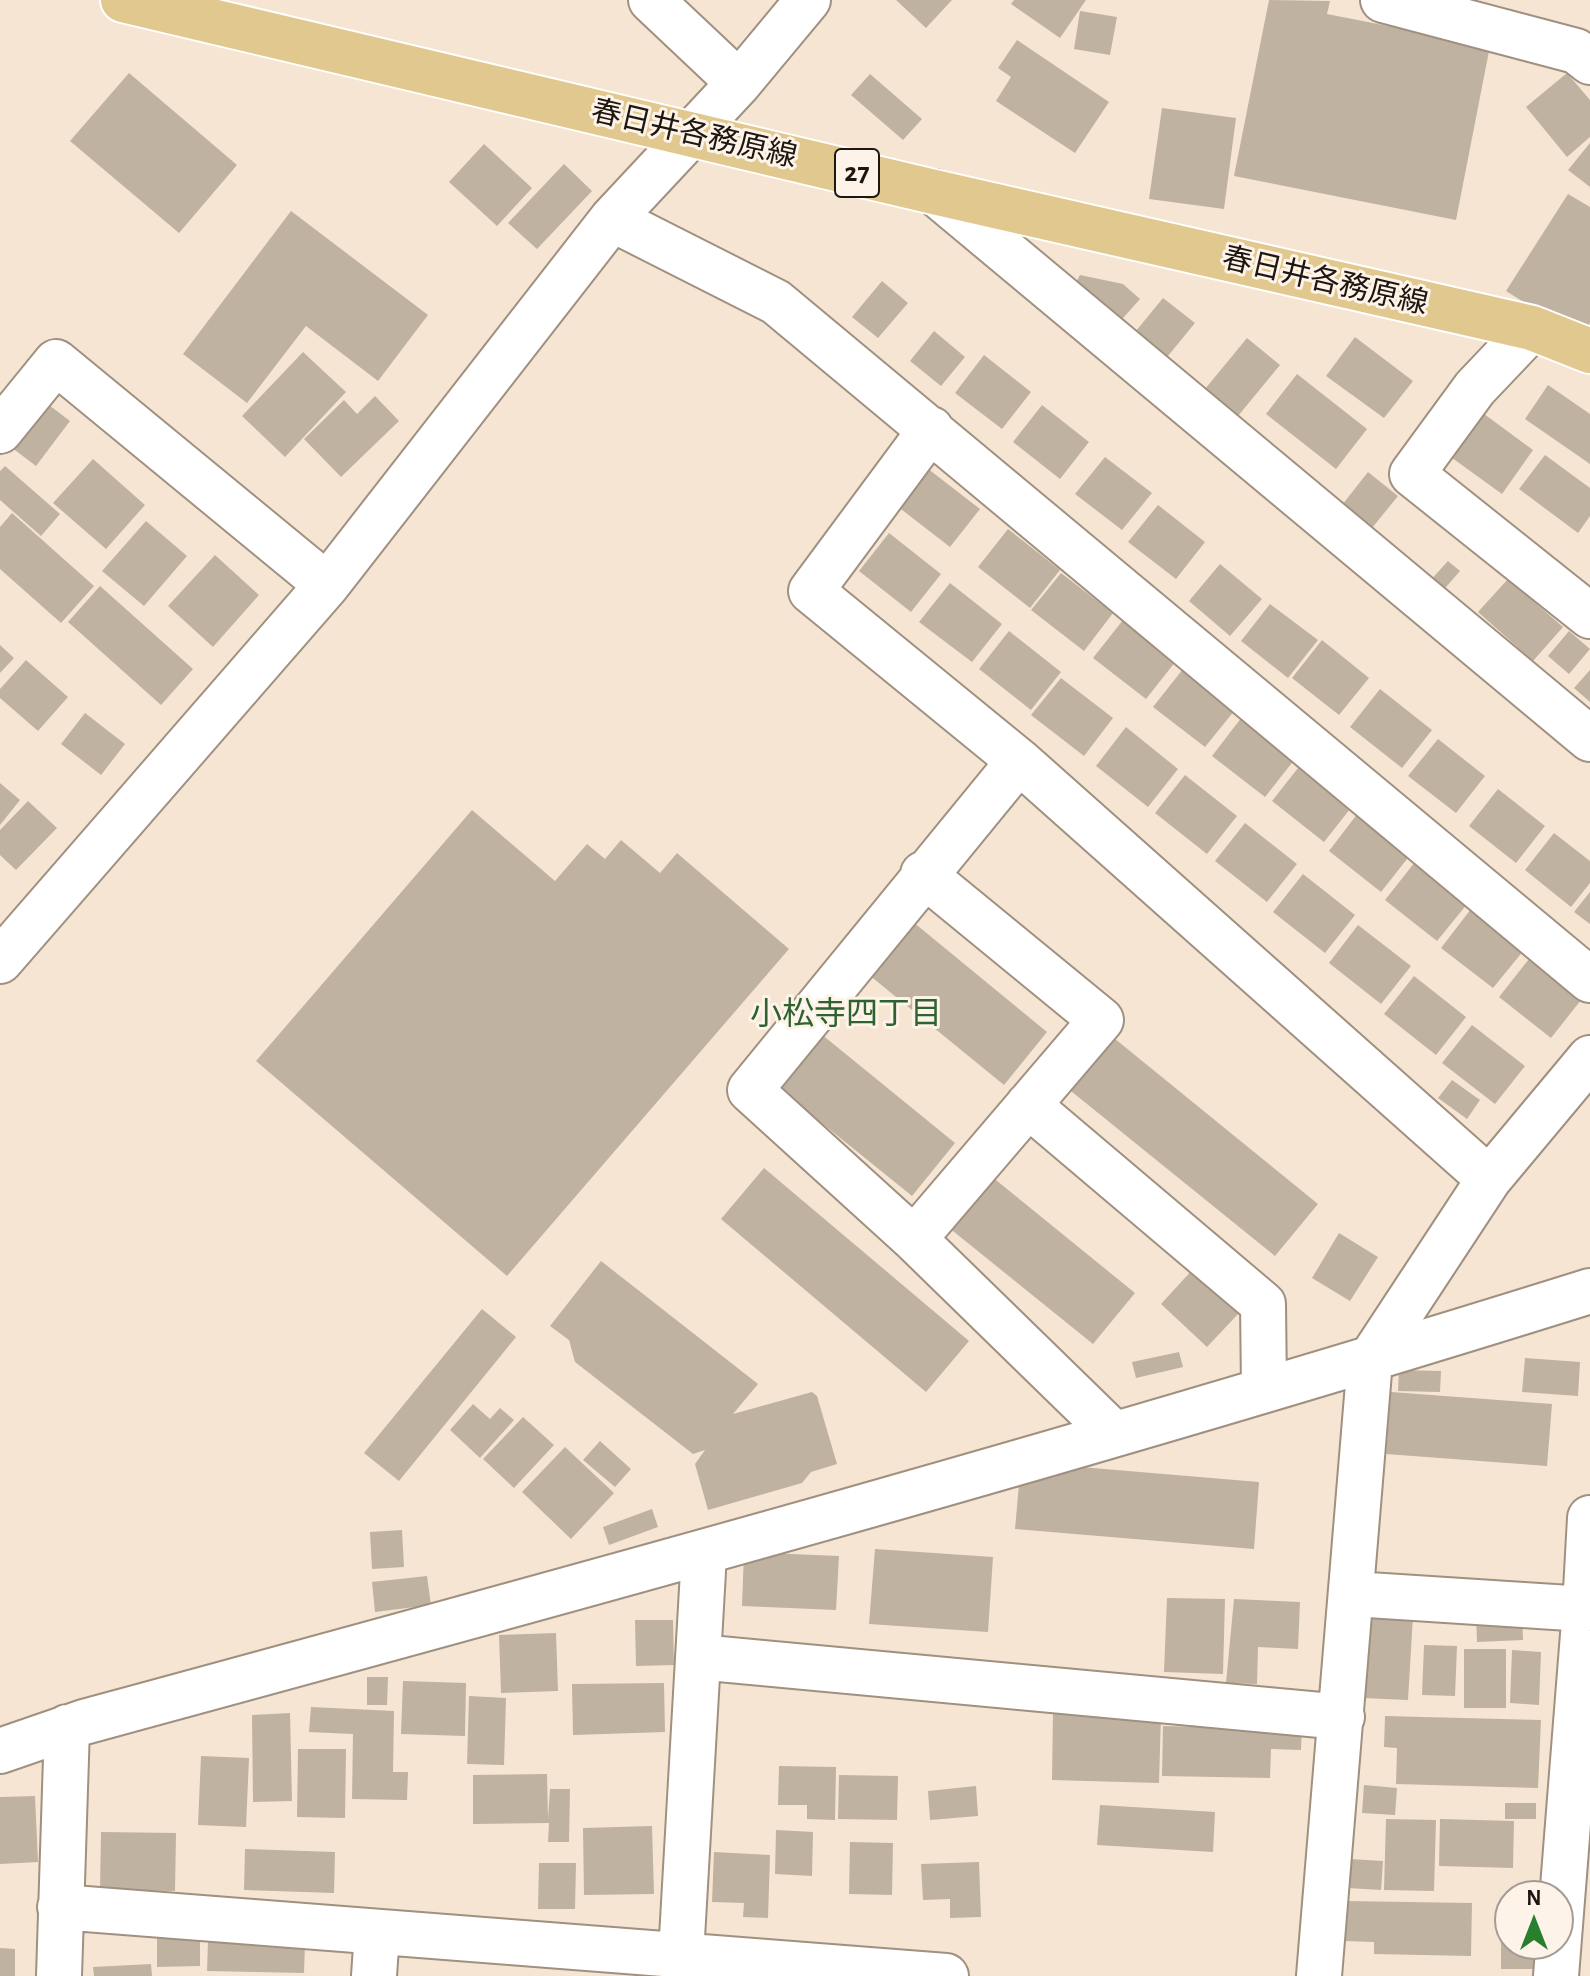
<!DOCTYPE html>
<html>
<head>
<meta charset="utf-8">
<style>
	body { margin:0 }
	#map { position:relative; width:1590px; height:1976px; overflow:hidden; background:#f6e5d3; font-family:"Alegreya Sans",sans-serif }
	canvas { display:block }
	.north { position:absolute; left:1494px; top:1880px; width:80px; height:80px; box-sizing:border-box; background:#fef3e9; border:2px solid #a49b93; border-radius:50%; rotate:0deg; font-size:22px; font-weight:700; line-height:32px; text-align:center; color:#1d1711 }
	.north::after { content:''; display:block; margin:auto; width:28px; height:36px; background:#287f2e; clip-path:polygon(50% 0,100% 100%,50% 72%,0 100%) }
</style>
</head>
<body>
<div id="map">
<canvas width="1590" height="1976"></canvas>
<div class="north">N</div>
</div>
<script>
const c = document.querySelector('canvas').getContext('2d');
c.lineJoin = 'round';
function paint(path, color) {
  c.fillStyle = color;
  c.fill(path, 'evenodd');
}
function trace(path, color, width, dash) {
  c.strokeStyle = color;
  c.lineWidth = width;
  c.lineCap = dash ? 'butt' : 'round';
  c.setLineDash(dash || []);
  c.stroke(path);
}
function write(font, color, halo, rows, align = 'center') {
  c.font = font + ' "Alegreya Sans","Noto Sans JP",sans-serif';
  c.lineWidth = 6;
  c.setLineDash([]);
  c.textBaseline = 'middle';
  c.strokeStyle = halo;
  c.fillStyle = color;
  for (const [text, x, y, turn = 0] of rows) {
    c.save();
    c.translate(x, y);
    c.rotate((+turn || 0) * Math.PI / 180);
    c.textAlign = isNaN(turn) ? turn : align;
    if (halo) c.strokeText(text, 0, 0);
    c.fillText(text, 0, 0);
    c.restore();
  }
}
paint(new Path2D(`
	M 896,0 L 952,0 L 926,28 Z
	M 1014,0 L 1086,0 L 1060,38 L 1011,4 Z
	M 1269,0 L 1330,1 L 1327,14 L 1490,46 L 1456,220 L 1234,176 Z
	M 1080,11 L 1117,17 L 1110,55 L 1074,49 Z
	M 1017,40 L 1109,102 L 1075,153 L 996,101 L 1011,77 L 998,68 Z
	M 129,73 L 237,165 L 179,233 L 70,141 Z
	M 1567,73 L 1590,100 L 1590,137 L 1567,157 L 1526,107 Z
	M 870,74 L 922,119 L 903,140 L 851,95 Z
	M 1162,108 L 1236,118 L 1224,209 L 1149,199 Z
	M 1590,143 L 1590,187 L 1568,170 Z
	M 484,144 L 532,188 L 497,226 L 449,182 Z
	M 564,164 L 592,191 L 537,249 L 508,223 Z
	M 1568,194 L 1590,207 L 1590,323 L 1581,338 L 1506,291 Z
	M 291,211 L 428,315 L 378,381 L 306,326 L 247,403 L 183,354 Z
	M 1080,275 L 1123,284 L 1140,299 L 1116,326 L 1073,288 Z
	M 882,281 L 908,303 L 878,338 L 852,317 Z
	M 1163,298 L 1195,323 L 1163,362 L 1131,337 Z
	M 934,331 L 965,357 L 941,386 L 910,361 Z
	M 1355,337 L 1413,381 L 1384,418 L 1326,376 Z
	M 1247,338 L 1280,365 L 1238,416 L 1205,389 Z
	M 303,352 L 346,392 L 285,457 L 242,416 Z
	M 984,355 L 1031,392 L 1002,429 L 955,393 Z
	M 1297,374 L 1367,429 L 1336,469 L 1266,414 Z
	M 1548,385 L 1590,414 L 1590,464 L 1525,419 Z
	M 37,396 L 70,421 L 36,466 L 3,441 Z
	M 375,396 L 399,421 L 341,477 L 304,439 L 344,400 L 357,414 Z
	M 1042,405 L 1089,442 L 1060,479 L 1013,442 Z
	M 1480,411 L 1533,450 L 1502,494 L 1448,455 Z
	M 1545,455 L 1590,488 L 1590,516 L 1578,533 L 1519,489 Z
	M 1105,457 L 1152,493 L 1122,530 L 1075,494 Z
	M 93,459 L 145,505 L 106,549 L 53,503 Z
	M 5,466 L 60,514 L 41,536 L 0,500 L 0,471 Z
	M 927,468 L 980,509 L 950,547 L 897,506 Z
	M 1368,472 L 1398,496 L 1372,528 L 1342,505 Z
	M 1158,505 L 1205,542 L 1176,579 L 1128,542 Z
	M 12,513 L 94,586 L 61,623 L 0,569 L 0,527 Z
	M 146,521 L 187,556 L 144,606 L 102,571 Z
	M 1008,529 L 1060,570 L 1030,608 L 978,567 Z
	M 889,533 L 941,574 L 911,612 L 859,571 Z
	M 215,555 L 259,595 L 213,647 L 168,606 Z
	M 1448,561 L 1460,571 L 1440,594 L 1428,583 Z
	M 1220,564 L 1262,599 L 1230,636 L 1189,601 Z
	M 1061,573 L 1113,613 L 1084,651 L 1031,610 Z
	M 1508,579 L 1563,627 L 1533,661 L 1478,612 Z
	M 950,583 L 1002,624 L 972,662 L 919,622 Z
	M 100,586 L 193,669 L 161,705 L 68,622 Z
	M 1270,604 L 1318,640 L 1288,678 L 1241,641 Z
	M 1123,620 L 1176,661 L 1146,699 L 1093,658 Z
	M 1009,631 L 1061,672 L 1031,710 L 979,669 Z
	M 1569,631 L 1590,649 L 1569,674 L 1548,656 Z
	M 1322,640 L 1369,678 L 1339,715 L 1292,678 Z
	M 0,645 L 14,658 L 0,673 Z
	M 26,660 L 68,697 L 38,731 L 0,698 L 0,689 Z
	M 1183,669 L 1235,710 L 1205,747 L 1153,707 Z
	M 1590,670 L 1590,702 L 1574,688 Z
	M 1061,678 L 1113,718 L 1084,756 L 1031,715 Z
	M 1380,689 L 1432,730 L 1402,768 L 1350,727 Z
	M 85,713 L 125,744 L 101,775 L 61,744 Z
	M 1242,717 L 1295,759 L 1265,797 L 1212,756 Z
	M 1126,727 L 1178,769 L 1148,807 L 1096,766 Z
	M 1438,739 L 1485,776 L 1456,813 L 1408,776 Z
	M 1302,763 L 1354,804 L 1324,842 L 1272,801 Z
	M 1185,775 L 1237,816 L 1207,854 L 1155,813 Z
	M 0,783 L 20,800 L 0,825 Z
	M 1498,789 L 1545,826 L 1516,863 L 1469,826 Z
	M 28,801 L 57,828 L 16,870 L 0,855 L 0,830 Z
	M 472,810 L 555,881 L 587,844 L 605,859 L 621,840 L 660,873 L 677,853 L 789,949 L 507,1276 L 256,1061 Z
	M 1358,813 L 1411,854 L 1381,892 L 1329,851 Z
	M 1245,823 L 1297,864 L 1267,902 L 1215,861 Z
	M 1554,833 L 1590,861 L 1590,883 L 1571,907 L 1525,870 Z
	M 1415,862 L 1468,903 L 1437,941 L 1385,900 Z
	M 1303,874 L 1355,915 L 1325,953 L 1273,912 Z
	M 1590,892 L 1590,924 L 1574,912 Z
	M 1471,909 L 1524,950 L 1493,988 L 1441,948 Z
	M 907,917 L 1047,1032 L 1004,1085 L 863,970 Z
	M 1358,925 L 1411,966 L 1381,1004 L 1329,963 Z
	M 1529,959 L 1581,1000 L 1551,1038 L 1499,997 Z
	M 1414,976 L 1466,1017 L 1436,1055 L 1384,1014 Z
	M 1472,1025 L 1525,1066 L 1495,1104 L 1442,1063 Z
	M 815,1029 L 955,1143 L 912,1196 L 771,1082 Z
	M 1109,1034 L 1318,1204 L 1275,1256 L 1066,1087 Z
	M 1452,1080 L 1480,1100 L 1467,1119 L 1438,1098 Z
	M 764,1168 L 969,1341 L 926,1392 L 721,1219 Z
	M 991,1176 L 1135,1293 L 1093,1344 L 948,1227 Z
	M 1339,1233 L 1378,1257 L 1350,1301 L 1312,1278 Z
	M 601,1261 L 758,1384 L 733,1414 L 812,1392 L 817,1396 L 837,1464 L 811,1472 L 802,1483 L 708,1510 L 695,1464 L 705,1450 L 693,1454 L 575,1362 L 569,1340 L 550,1326 Z
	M 1194,1268 L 1240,1312 L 1207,1347 L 1161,1304 Z
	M 482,1309 L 516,1337 L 399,1481 L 364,1453 Z
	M 1179,1352 L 1183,1367 L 1136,1378 L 1132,1362 Z
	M 1525,1358 L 1580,1362 L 1578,1396 L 1522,1392 Z
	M 1399,1370 L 1441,1371 L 1440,1392 L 1398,1391 Z
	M 1391,1392 L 1552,1404 L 1547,1466 L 1386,1454 Z
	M 473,1404 L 490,1419 L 500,1408 L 514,1420 L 480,1458 L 450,1430 Z
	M 523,1417 L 554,1445 L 514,1488 L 483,1459 Z
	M 600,1441 L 631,1469 L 615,1487 L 583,1460 Z
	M 565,1447 L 614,1493 L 571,1539 L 522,1492 Z
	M 1021,1462 L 1259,1482 L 1254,1549 L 1015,1529 Z
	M 652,1509 L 658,1527 L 609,1545 L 603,1527 Z
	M 402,1530 L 404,1567 L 372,1569 L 370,1532 Z
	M 875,1549 L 993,1557 L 988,1632 L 869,1624 Z
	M 744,1552 L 839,1556 L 836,1610 L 742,1606 Z
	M 427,1576 L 431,1605 L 375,1612 L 372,1582 Z
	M 1167,1598 L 1225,1599 L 1223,1674 L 1164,1672 Z
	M 1234,1599 L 1300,1602 L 1298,1649 L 1258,1647 L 1257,1684 L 1226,1683 Z
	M 1367,1613 L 1413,1616 L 1408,1700 L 1363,1698 Z
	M 1522,1613 L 1523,1640 L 1477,1642 L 1476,1614 Z
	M 635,1620 L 673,1620 L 674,1665 L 636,1666 Z
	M 556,1633 L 558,1691 L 501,1693 L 499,1635 Z
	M 1424,1645 L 1457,1646 L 1455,1696 L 1422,1695 Z
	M 1464,1649 L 1506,1649 L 1506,1708 L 1464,1708 Z
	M 1512,1650 L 1541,1652 L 1539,1705 L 1510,1703 Z
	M 367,1677 L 388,1677 L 387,1705 L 367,1705 Z
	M 403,1681 L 466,1683 L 465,1736 L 401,1734 Z
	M 664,1683 L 665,1732 L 573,1735 L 572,1684 Z
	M 469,1696 L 506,1698 L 504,1765 L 467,1764 Z
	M 311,1707 L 394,1711 L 393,1772 L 408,1772 L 407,1800 L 352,1799 L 353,1734 L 309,1732 Z
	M 1053,1711 L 1161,1714 L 1159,1783 L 1052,1780 Z
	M 290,1713 L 292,1801 L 253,1802 L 252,1715 Z
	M 1385,1716 L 1541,1720 L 1538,1788 L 1396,1784 L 1397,1748 L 1384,1747 Z
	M 1302,1722 L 1301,1750 L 1271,1749 L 1270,1778 L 1162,1776 L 1163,1726 L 1242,1728 Z
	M 298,1749 L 346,1749 L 345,1818 L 297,1817 Z
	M 201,1756 L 249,1758 L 246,1827 L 198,1825 Z
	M 779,1766 L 836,1767 L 835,1820 L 807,1819 L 807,1805 L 778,1805 Z
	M 547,1774 L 548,1819 L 550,1789 L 570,1789 L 569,1842 L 548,1842 L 549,1823 L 473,1824 L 473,1775 Z
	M 839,1775 L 898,1776 L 897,1820 L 838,1819 Z
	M 1364,1785 L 1397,1788 L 1395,1815 L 1362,1813 Z
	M 976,1786 L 978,1816 L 930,1820 L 928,1791 Z
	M 35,1796 L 38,1862 L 0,1864 L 0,1797 Z
	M 1505,1803 L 1536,1803 L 1536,1819 L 1505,1819 Z
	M 1100,1805 L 1215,1812 L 1213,1852 L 1097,1845 Z
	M 1386,1819 L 1436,1820 L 1434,1891 L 1384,1890 Z
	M 1440,1819 L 1514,1821 L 1513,1868 L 1439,1866 Z
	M 652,1826 L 654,1894 L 584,1895 L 583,1828 Z
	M 776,1830 L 813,1832 L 812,1876 L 775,1874 Z
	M 101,1832 L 176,1833 L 175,1891 L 100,1890 Z
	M 850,1842 L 893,1843 L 892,1895 L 849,1894 Z
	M 245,1849 L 335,1852 L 334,1893 L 244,1890 Z
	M 714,1852 L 770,1855 L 768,1918 L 743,1917 L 744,1903 L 712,1902 Z
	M 1350,1859 L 1383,1861 L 1381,1890 L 1348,1888 Z
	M 979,1862 L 981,1917 L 950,1918 L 950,1899 L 923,1900 L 921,1864 Z
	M 539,1863 L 576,1863 L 575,1909 L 538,1909 Z
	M 1345,1901 L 1472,1903 L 1471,1956 L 1374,1954 L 1374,1942 L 1344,1941 Z
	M 1501,1926 L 1510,1926 L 1510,1944 L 1535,1944 L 1535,1969 L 1501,1969 Z
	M 200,1936 L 200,1966 L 157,1967 L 157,1937 Z
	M 208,1941 L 305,1943 L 304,1973 L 207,1971 Z
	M 0,1948 L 15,1949 L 15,1976 L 0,1976 Z
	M 151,1964 L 152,1976 L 94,1976 L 93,1967 Z`), '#c0b2a0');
const minor = new Path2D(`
	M 651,0 L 739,83
	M 1383,0 L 1576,51 L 1590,62
	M 934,192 L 1590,739
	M 612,219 L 776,302 L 1590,980
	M 1532,328 L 1475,388 L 1412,474 L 1590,616
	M 931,429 L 811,591 L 1019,761 L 1489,1179
	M 0,431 L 56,362 L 327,585
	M 1019,761 L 750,1090 L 914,1239 L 1113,1433
	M 0,961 L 327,585 L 612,219 L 739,83 L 808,0
	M 1028,1105 L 1263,1304 L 1264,1389
	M 914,1239 L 1101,1020 L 923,874
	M 1353,1594 L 1585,1609 L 1590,1518
	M 698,1657 L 1342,1717
	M 0,1751 L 84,1722 C 588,1585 1092,1447 1590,1291
	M 60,1907 L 946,1976
	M 681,1955 L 704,1554
	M 59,1976 L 67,1727
	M 374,1976 L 377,1932
	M 1319,1976 L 1370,1360 L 1489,1179 L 1590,1058
	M 1556,1976 L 1585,1609`);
const major = new Path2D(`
	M 123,0 L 934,192 L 1532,328 L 1590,351`);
trace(minor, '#a09080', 48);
trace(major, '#fff', 48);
trace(minor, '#fff', 44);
trace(major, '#e1c88e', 44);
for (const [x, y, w] of [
	[857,173,44]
]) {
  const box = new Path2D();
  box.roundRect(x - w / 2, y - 24, w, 48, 6);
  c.fillStyle = '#fef3e9';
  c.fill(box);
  trace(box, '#1d1711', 2);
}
write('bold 28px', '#1d1711', null, [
	["27",857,173]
]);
write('30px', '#1d1711', '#fef3e9', [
	["春日井各務原線",694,134,13],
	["春日井各務原線",1325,281,13]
]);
write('32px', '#2e632f', '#fef3e9', [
	["小松寺四丁目",846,1014]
]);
</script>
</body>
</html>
